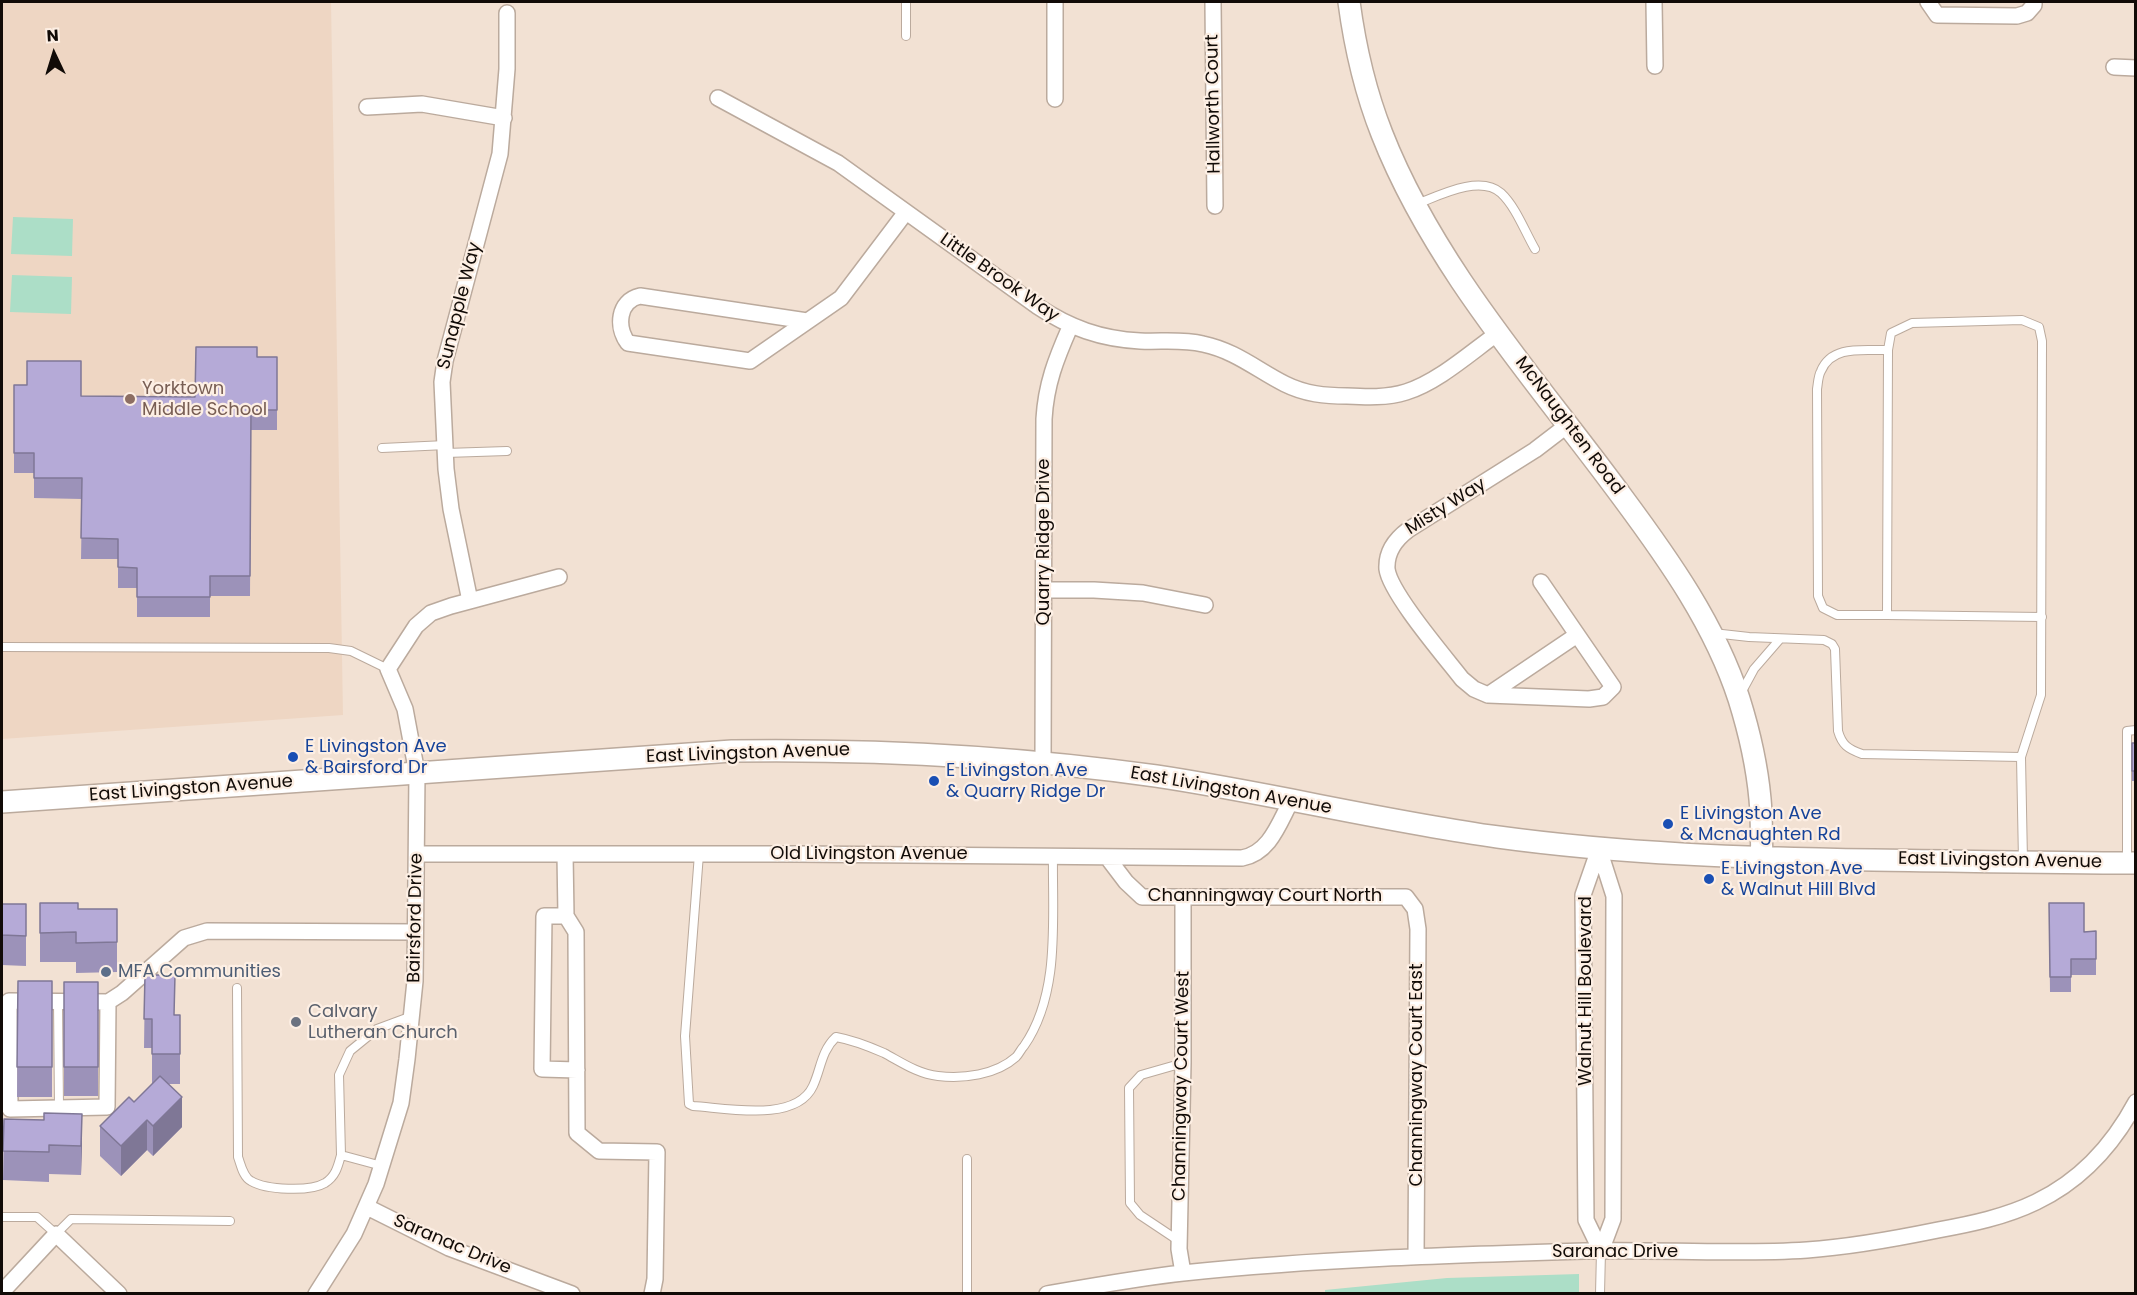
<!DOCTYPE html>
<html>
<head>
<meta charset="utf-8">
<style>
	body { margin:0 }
	#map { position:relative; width:2137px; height:1295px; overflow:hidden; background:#f2e1d3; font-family:Poppins,sans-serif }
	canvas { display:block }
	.frame { position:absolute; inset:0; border:3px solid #110b07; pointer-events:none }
	.north { position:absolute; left:24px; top:24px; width:60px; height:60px; -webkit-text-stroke:4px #fdefe4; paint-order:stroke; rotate:356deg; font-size:16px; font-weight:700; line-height:24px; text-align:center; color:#110b07 }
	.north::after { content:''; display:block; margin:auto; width:21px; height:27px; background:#110b07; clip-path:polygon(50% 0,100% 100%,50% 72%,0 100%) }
</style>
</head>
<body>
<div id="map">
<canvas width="2137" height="1295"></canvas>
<div class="frame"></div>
<div class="north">N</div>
</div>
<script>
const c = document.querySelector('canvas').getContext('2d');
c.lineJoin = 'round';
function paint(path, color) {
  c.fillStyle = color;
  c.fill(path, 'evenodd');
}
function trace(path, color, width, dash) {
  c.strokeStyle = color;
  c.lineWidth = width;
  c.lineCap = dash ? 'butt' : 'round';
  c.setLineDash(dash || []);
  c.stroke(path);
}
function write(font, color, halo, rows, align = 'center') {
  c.font = font + ' Poppins,sans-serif';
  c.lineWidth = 4.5;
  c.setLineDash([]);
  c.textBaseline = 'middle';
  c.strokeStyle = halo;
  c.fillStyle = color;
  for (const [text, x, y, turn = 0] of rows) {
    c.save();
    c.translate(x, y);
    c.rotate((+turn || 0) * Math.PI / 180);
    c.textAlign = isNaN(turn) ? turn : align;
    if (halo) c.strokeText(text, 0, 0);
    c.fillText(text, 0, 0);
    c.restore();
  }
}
paint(new Path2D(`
	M 2,2 L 331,2 L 343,715 L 2,739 Z`), '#eed6c3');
paint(new Path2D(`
	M 13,217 L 73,219 L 72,256 L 11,254 Z
	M 12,275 L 72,277 L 71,314 L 10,312 Z
	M 1579,1274 L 1579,1293 L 1325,1293 L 1325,1290 L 1447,1278 Z`), '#acdec7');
const lane = new Path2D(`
	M 906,2 L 906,36
	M 1417,204 C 1438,196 1480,174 1501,193 C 1516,207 1525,232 1535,249
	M 382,448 L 446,445
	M 446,453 L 507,451
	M 1887,615 L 1837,615 L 1823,608 L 1818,596 L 1817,389 C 1818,384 1818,376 1821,371 C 1832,344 1865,351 1888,350
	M 1713,633 L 1749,637 L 1824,640 L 1832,644 L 1835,649 L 1838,731 C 1842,745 1848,749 1862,754 L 2021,757 L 2023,861
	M 2,647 L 329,648 L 351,651 L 388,669
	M 1741,693 L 1754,669 L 1780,639
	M 2021,757 L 2041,695 L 2042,341 L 2039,327 L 2022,320 L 1912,323 L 1891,333 L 1888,350 L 1887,615 L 2042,617
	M 699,854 L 685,1036 L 689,1104 L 693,1106 C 726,1108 796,1123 813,1086 C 821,1069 821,1051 836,1037 C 853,1040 868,1046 884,1053 C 901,1062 918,1074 938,1076 C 963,1079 996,1075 1016,1057 C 1019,1054 1021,1049 1024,1046 C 1061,993 1052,917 1053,855
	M 2127,861 L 2127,731 L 2136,730
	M 237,988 L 238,1157 C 241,1165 243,1177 251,1181 C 266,1190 310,1192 325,1183 C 336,1176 338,1166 341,1155
	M 58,1002 L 59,1108
	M 382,1166 L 341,1155 L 339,1075 L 350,1051 L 377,1029 L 412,1016
	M 2,1217 L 37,1217 L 56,1234 L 71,1219 L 230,1221
	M 1179,1241 L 1140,1215 L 1130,1203 L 1129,1088 L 1141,1075 L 1183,1063
	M 967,1294 L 967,1159
	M 1600,1294 L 1601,1251`);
const street = new Path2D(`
	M 1055,2 L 1055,99
	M 1213,2 L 1215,206
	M 1654,2 L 1655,66
	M 1928,2 L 1937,15 L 2017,16 L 2027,13 L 2034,5 L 2034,2
	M 2114,67 L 2136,68
	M 718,98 L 838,163 L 1037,306 C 1070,328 1101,339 1140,341 C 1161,342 1182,339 1203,344 C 1236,351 1257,370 1285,384 C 1305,394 1325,396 1347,396 C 1366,397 1387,398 1406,392 C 1438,382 1470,353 1498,333
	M 367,107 L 422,104 L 504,118
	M 807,321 L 640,296 C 618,301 616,327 628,343 L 750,361 L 841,298 L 906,212
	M 1541,582 L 1613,687 L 1603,697 L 1589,699 L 1488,695 L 1474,689 L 1462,679 C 1445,657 1390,593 1387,569 C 1386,552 1396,539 1408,530 L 1535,450 L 1569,424
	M 1044,590 L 1094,590 L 1143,593 L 1205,605
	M 470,601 L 451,509 L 446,469 L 442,382 L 445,361 L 500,154 L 507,69 L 507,13
	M 1488,695 L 1577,635
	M 1043,761 L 1044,419 C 1046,384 1056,359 1070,327
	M 1599,849 L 1583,895 L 1586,1220 L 1601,1251
	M 1599,849 L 1614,896 L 1613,1219 L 1601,1251
	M 417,854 L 797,854 L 1242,858 C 1270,853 1279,823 1291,801
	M 565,854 L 566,916 L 576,932 L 577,1133 L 599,1151 L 657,1152 L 655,1279 L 652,1294
	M 1107,857 L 1126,882 L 1142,897 L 1406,897 L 1415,909 L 1418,929 L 1416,1256
	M 1183,898 L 1183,1063 L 1179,1249 L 1183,1273
	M 566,916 L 544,916 L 542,1069 L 577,1070
	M 108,1002 L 107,1107 L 10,1109 L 9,1001 L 108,1002 L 122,993 L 184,938 L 207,931 L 415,932
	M 367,1207 L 449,1248 L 572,1294
	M 2,1292 L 56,1234 L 119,1294
	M 316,1294 L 354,1234 L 376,1184 L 401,1103 L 407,1059 L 415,981 L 417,773 L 405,709 L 388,669 L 416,626 L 431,613 L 451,606 L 559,577
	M 1047,1294 C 1093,1286 1138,1278 1183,1273 C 1316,1259 1450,1255 1584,1251 C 1658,1249 1733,1255 1807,1250 C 1851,1247 1894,1239 1938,1230 C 1971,1224 2005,1217 2036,1202 C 2080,1181 2113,1145 2136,1102`);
const secondary = new Path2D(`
	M 1349,2 C 1355,47 1365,91 1382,134 C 1435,269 1538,382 1623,498 C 1669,560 1715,625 1739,699 C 1749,731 1757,766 1760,799 C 1762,819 1761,838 1762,858
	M 2,802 L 732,751 C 876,749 1013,756 1156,776 C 1270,793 1383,821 1498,837 C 1622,854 1748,858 1873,860 C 1961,861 2048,863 2136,863`);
trace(lane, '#bbaa9d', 10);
trace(street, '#bbaa9d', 18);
trace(secondary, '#bbaa9d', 24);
trace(lane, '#fff', 8);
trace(street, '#fff', 15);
trace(secondary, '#fff', 21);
paint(new Path2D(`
	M 257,357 L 277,357 L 277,430 L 251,430 L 250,596 L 210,596 L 210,617 L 137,617 L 137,588 L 118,588 L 118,559 L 81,559 L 82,499 L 34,498 L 34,473 L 14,473 L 14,385 L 81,396 L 195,397 Z
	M 2132,743 L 2136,743 L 2136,781 L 2132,781 Z
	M 40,903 L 78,909 L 117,909 L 117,972 L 76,973 L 76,962 L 40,962 Z
	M 2049,903 L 2084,932 L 2096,931 L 2096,975 L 2071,975 L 2071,992 L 2050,992 Z
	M 2,904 L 26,934 L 26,966 L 2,965 Z
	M 145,975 L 175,1015 L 180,1015 L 180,1084 L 168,1084 L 182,1127 L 153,1156 L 147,1150 L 121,1176 L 100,1156 L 100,1126 L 134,1102 L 153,1084 L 152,1084 L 152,1048 L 144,1048 Z
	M 18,981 L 52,981 L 52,1097 L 17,1097 Z
	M 64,982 L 98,982 L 98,1096 L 64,1096 Z
	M 4,1119 L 82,1143 L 81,1175 L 49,1174 L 49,1182 L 3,1180 Z`), '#9c92b9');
paint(new Path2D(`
	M 182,1097 L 182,1127 L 153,1156 L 153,1126 Z
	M 82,1114 L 82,1143 L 81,1175 L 81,1146 Z
	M 147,1120 L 147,1150 L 121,1176 L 121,1146 Z`), '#7f7796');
const building = new Path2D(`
	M 196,347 L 257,347 L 257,357 L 277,357 L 277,410 L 251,410 L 250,576 L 210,576 L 210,597 L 137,597 L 137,568 L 118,567 L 118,539 L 81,538 L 82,478 L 34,478 L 34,453 L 14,453 L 14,385 L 27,385 L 27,361 L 81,361 L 81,396 L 195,397 Z
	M 2132,743 L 2136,743 L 2136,771 L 2132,771 Z
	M 40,903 L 78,903 L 78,909 L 117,909 L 117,942 L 76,943 L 76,932 L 40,933 Z
	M 2049,903 L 2084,903 L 2084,932 L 2096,931 L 2096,959 L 2071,959 L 2071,977 L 2050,977 Z
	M 2,904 L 26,904 L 26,936 L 2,935 Z
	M 145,975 L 175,975 L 174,1015 L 180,1015 L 180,1054 L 152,1054 L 152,1019 L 144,1019 Z
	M 18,981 L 52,981 L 52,1067 L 17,1067 Z
	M 64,982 L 98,982 L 98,1067 L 64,1067 Z
	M 160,1076 L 182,1097 L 153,1126 L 147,1120 L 121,1146 L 100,1126 L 129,1097 L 134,1102 Z
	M 44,1113 L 82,1114 L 81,1146 L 49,1145 L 49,1152 L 3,1151 L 4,1119 L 44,1120 Z`);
paint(building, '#b5aad7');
trace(building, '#7f7796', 1.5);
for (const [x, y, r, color] of [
	[130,399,6,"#8d6e63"],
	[293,757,6,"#1a4fb4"],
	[934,781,6,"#1a4fb4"],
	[1668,824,6,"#1a4fb4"],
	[1709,879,6,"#1a4fb4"],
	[106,972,6,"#5c6f8a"],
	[296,1022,6,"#6b7280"]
]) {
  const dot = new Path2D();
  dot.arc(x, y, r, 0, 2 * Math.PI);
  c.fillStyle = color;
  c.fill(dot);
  trace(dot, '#fdefe4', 2);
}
write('18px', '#110b07', '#fdefe4', [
	["Hallworth Court",1214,104,-91],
	["Little Brook Way",999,278,35],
	["Sunapple Way",460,306,-76],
	["McNaughten Road",1569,426,53],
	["Misty Way",1446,507,-32],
	["Quarry Ridge Drive",1044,542,-90],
	["East Livingston Avenue",748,754,-2],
	["East Livingston Avenue",191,789,-4],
	["East Livingston Avenue",1231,791,10],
	["Old Livingston Avenue",869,854],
	["East Livingston Avenue",2000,861,1],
	["Channingway Court North",1265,896],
	["Bairsford Drive",416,918,-89],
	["Walnut Hill Boulevard",1586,991,-90],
	["Channingway Court East",1417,1075,-90],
	["Channingway Court West",1182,1086,-89],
	["Saranac Drive",452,1245,23],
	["Saranac Drive",1615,1252]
]);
write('18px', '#785e54', '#fdefe4', [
	["Yorktown",142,389],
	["Middle School",142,410]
], 'left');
write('18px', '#164399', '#fdefe4', [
	["E Livingston Ave",305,747],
	["& Bairsford Dr",305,768],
	["E Livingston Ave",946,771],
	["& Quarry Ridge Dr",946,792],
	["E Livingston Ave",1680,814],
	["& Mcnaughten Rd",1680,835],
	["E Livingston Ave",1721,869],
	["& Walnut Hill Blvd",1721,890]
], 'left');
write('18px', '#4e5e75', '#fdefe4', [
	["MFA Communities",118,972]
], 'left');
write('18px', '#5b616d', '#fdefe4', [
	["Calvary",308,1012],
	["Lutheran Church",308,1033]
], 'left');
</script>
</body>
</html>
